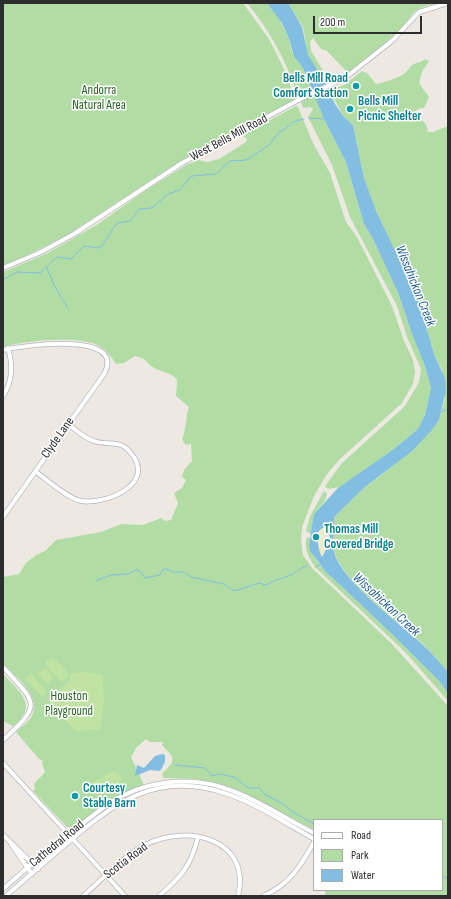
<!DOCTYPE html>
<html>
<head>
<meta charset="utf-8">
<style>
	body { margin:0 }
	#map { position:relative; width:451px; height:899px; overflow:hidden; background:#ede9e2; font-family:"Sofia Sans Condensed",sans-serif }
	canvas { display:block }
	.frame { position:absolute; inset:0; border:4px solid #2d2d2d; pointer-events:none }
	.legend { position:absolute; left:313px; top:819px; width:130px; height:72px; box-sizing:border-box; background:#fff; border:1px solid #ababab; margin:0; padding:5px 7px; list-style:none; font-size:12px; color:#2d2d2d }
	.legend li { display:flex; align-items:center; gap:8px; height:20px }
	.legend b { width:20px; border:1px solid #ababab }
	.scale { position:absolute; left:313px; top:16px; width:109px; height:18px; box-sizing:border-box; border:2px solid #2d2d2d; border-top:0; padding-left:5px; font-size:12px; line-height:14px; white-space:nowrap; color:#2d2d2d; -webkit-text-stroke:3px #fff; paint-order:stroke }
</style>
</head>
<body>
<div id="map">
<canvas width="451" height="899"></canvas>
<div class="frame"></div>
<ul class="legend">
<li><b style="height:5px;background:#fff"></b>Road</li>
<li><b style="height:11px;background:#b1dda5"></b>Park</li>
<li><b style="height:11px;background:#82bde2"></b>Water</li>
</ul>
<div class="scale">200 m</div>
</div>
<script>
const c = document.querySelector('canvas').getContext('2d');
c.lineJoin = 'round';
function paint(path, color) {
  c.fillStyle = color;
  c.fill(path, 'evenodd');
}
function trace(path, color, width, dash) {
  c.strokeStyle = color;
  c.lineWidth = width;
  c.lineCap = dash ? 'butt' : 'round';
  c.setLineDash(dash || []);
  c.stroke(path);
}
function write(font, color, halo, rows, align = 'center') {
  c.font = font + ' "Sofia Sans Condensed",sans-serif';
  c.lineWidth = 3;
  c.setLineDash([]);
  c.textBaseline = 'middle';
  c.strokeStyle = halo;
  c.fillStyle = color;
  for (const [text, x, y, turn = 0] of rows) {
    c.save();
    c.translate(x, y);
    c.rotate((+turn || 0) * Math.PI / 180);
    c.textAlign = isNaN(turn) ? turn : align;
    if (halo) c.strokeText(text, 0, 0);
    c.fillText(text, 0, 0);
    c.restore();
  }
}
paint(new Path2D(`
	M 3,3 L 243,3 L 269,39 L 285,71 L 295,99 L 170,168 L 66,236 L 3,267 Z
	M 247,3 L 267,3 L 278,16 L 289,39 L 292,52 L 303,68 L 308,82 L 313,89 L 304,93 L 296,91 C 285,58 269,30 247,3 Z
	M 288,3 L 437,3 L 423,7 L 415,11 L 398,32 L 348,73 L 327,51 L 321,49 L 313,38 L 310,42 L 311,51 L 324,72 C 305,70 307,41 303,28 C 299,19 292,12 288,3 Z
	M 425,59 L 429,61 L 422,72 L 419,83 L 429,97 L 424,108 L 418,109 L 413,113 L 426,124 L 428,132 L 433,132 L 448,126 L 448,672 C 439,662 431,652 422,643 C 392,616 343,586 332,545 L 333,543 L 344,547 L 358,548 L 359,545 L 356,543 L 333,539 L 335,532 L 334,517 L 365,487 L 384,473 L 420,442 L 439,420 L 445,399 L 442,370 L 435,357 L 420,306 L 377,213 L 364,178 L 353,125 L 344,117 L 329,90 L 344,85 L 362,71 L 367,73 L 376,84 C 385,82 397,79 405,73 C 408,71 409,68 411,66 C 416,62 421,63 425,59 Z
	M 312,96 L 315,96 L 324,119 L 346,162 L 364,224 L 372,237 L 399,295 L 412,334 L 425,366 L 431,388 L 425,415 L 418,429 L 394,449 L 340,487 L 328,489 L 325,486 L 342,463 L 405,406 L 419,382 L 421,369 L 407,337 L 397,306 L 350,217 L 332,165 L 308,117 L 313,109 L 310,107 L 303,108 L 301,102 Z
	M 296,106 L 298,107 L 313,143 L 330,173 L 346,222 L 357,237 L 392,306 L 404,341 L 413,360 L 415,372 L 413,384 L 402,403 L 340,459 L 327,474 L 314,496 L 302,527 L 301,539 L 303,555 L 313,569 L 391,643 L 448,706 L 448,896 L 325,896 L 325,890 L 442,890 L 442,820 L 314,820 L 314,830 L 248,795 L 218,784 L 196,779 L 164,778 L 162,774 L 172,763 L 172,756 L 162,745 L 163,742 L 150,742 L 146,739 L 137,747 L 131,757 L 144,785 L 115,798 L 74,828 L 67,827 L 33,791 L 35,789 L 34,784 L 45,772 L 42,764 L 43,761 L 39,759 L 16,732 C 20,728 26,724 30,719 C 45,698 15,677 3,663 L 4,659 L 3,659 L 3,577 L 19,574 L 26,563 L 36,555 L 45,551 L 56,540 L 101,532 L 121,524 L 143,525 L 161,518 L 165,521 L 171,520 L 178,503 L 174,493 L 182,488 L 186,480 L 182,477 L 184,470 L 192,461 L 191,443 L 189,445 L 185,444 L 182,439 C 187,429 185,417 189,407 L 176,396 L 177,380 C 171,371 161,373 153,367 C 144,362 149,359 135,356 L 124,363 L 116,364 C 112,358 106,349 99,346 C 78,335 25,341 3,347 L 3,272 L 46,254 L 98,224 L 146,190 L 186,165 L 199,160 L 207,162 L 219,159 L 246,142 L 247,139 L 243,136 L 246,133 Z
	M 324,491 L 327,494 L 324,502 L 314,514 L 311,534 L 306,531 L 310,516 Z
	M 307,537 L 310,538 C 308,551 317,562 325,571 L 393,635 L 440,682 L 448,694 L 448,701 L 406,653 L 315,567 C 309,558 303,548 307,537 Z
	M 3,674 C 19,692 40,705 13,726 L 3,721 Z`), '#b1dda5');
paint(new Path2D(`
	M 327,525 L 330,533 L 326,535 L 324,541 L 330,542 L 322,557 L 318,550 L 317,533 Z`), '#edecc9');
paint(new Path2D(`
	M 53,657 L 69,674 L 68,677 L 63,681 L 60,681 L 46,665 L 46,661 Z
	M 45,668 L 54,678 L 48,684 L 38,674 Z
	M 86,672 L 103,675 L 104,701 L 100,729 L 77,731 L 69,724 L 49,702 L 49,699 L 69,681 L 71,673 Z
	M 31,673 L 47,692 L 42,697 L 25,679 Z
	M 113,771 L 121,776 C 123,787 110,791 102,795 L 94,794 L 91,789 L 92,783 Z`), '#c0e2a2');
paint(new Path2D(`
	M 267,3 L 288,3 L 302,27 L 308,55 L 324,80 L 335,104 L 344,117 L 353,125 L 364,178 L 377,213 L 417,296 L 435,357 L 445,378 L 446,391 L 439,420 L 431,431 L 412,451 L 365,487 L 334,517 L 335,532 L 333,539 L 330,538 L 327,525 C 324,528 321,528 319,531 C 315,534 319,552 322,557 L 330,542 L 333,543 C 331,576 401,623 423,645 C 432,653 440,663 448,672 L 448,694 L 440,682 L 393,635 L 325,571 L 310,551 L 309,545 L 314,514 L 338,488 L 394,449 L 418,429 L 425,415 L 431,388 L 425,366 L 412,334 L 399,295 L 372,237 L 364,224 L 346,162 L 324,119 L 303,68 L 294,56 L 289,39 L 282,23 Z
	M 162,754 L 165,755 L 165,762 L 160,771 L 150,770 L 135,776 L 137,765 L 144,768 L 155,756 Z`), '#82bde2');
trace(new Path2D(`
	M 309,118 L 324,119
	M 47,268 L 53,283 L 68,309
	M 3,280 L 17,272 L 40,273 L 57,257 L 71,259 L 84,246 L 98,248 L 102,246 L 117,223 L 130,221 L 139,209 L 152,208 L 168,194 L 180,190 L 191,176 L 216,174 L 230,161 L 246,160 L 250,158 L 269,145 L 279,132 L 287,128 L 293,122 L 304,119
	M 441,412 L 448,409
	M 316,567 L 321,564
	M 96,581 L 111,575 L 128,574 L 136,570 L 140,571 L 145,578 L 160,575 L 163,569 L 167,569 L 173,572 L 184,572 L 191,577 L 224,584 L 234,591 L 259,583 L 266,585 C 276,579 285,578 293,574 C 298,571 301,567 307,566
	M 175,765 L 205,768 L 212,776 L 219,774 L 234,777 L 248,788 L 259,788 L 266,795 L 285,805 L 291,811 L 314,824
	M 442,875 L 448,879`), '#82bde2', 1);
const minor = new Path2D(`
	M 3,268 L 39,253 L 74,234 L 182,163 L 304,97 L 345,78 L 393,40 L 419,12 L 448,3
	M 3,350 C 20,346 128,330 104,374 L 3,517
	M 3,396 C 13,381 13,365 8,348
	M 35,471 C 47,480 67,498 81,501 C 107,505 158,483 130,452 C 119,439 107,446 94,441 C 84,438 76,430 68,424
	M 3,667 C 38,705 42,704 3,740
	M 3,763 L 125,896
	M 3,835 L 38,869
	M 11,844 L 32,874
	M 3,889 C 27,868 50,847 76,829 C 87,820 98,811 110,803 C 142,782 184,776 221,787 C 254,797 284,818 314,833
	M 6,896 C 25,879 44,863 64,846 C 112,804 156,770 224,793 C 256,803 285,823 314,839
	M 83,896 C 103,879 123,856 147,844 C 188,824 252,839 238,896
	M 159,896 C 181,877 191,866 198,837
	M 263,896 C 289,885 301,866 314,842`);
trace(minor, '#b5b6bf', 5.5);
trace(minor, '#fff', 4);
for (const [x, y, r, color] of [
	[356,86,4,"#0f9aa8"],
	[350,109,4,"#0f9aa8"],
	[316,537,4,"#0f9aa8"],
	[75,796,4,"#0f9aa8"]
]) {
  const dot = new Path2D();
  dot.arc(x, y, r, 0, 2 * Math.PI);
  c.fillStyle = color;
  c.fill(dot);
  trace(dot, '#fff', 1.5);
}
write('bold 13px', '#0d838f', '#fff', [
	["Bells Mill Road",348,79,"right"],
	["Comfort Station",348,94,"right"],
	["Bells Mill",358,102],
	["Picnic Shelter",358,117],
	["Thomas Mill",324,530],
	["Covered Bridge",324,545],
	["Courtesy",83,789],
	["Stable Barn",83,804]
], 'left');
write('13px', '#2a6424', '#fff', [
	["Andorra",99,91],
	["Natural Area",99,106],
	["Houston",69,697],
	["Playground",69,712]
]);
write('13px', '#2d2d2d', '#fff', [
	["West Bells Mill Road",229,138,-28],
	["Clyde Lane",58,438,-55],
	["Cathedral Road",57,844,-39],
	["Scotia Road",126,861,-37]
]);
write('italic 14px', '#1e5c91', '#fff', [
	["Wissahickon Creek",415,286,68],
	["Wissahickon Creek",386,605,43]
]);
</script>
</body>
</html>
